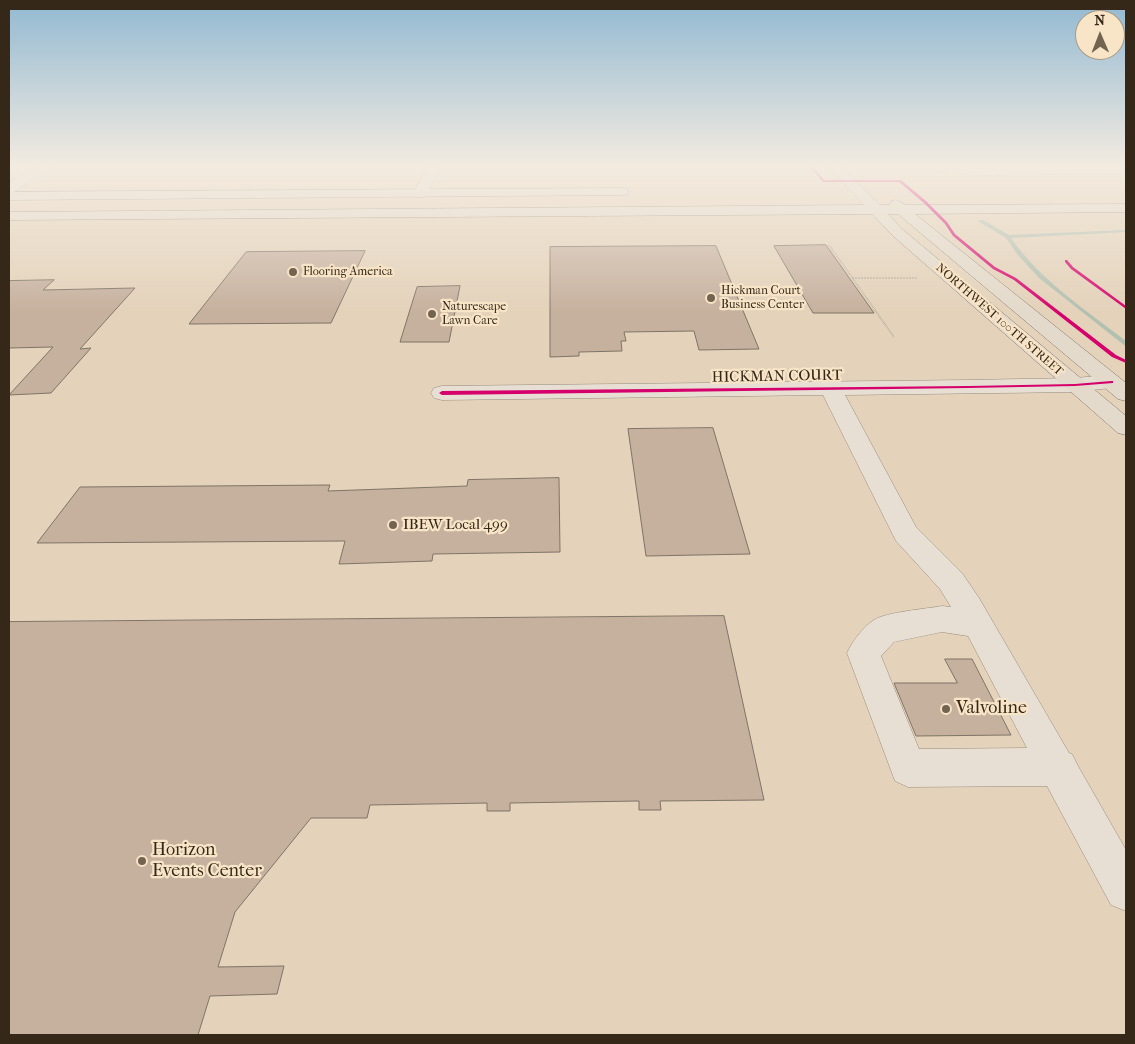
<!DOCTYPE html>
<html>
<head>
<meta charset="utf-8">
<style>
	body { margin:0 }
	#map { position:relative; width:1135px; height:1044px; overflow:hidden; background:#e4d2ba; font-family:"IM FELL French Canon",serif }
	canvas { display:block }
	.frame { position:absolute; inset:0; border:10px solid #352818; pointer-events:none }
	.north { position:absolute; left:1075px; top:10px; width:50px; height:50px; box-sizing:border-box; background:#f8e4c7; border:1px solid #aa9981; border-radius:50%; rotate:359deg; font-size:14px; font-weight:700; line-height:20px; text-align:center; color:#352818 }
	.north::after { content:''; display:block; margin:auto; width:18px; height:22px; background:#726451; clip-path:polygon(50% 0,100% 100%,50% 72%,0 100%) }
</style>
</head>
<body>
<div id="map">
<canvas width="1135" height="1044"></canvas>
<div class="frame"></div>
<div class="north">N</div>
</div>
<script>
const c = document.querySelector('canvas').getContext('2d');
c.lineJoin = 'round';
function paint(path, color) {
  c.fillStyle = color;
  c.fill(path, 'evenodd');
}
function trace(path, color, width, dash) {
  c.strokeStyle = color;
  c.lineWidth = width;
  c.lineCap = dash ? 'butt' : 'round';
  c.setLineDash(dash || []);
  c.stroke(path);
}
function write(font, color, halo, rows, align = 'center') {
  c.font = font + ' "IM FELL French Canon",serif';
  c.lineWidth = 4.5;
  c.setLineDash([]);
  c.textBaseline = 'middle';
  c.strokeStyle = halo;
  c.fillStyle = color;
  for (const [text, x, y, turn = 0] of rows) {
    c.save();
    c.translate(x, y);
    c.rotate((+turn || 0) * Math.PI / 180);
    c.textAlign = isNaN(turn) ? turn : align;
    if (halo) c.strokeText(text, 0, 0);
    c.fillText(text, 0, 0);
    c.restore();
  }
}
paint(new Path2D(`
	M 979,220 L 983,220 L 1009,235 L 1126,230 L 1126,232 L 1011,238 C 1041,281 1086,310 1126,341 L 1126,346 L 1124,345 L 1039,278 L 1017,254 L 1006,238 L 979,222 Z`), '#b2c0b1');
const building = new Path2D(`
	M 826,245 L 874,313 L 813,313 L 774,246 Z
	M 716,246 L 759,349 L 699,350 L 694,331 L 624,332 L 626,341 L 621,341 L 622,351 L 579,352 L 579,356 L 550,357 L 550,247 Z
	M 365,251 L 331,323 L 189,324 L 246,252 Z
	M 54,280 L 43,290 L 135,288 L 80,349 L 91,348 L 51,393 L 9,395 L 53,347 L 9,348 L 9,281 Z
	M 460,286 L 449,342 L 400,342 L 417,287 Z
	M 713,428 L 750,554 L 646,556 L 628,429 Z
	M 559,478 L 560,552 L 433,554 L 432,561 L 339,564 L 345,541 L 37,543 L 80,487 L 330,485 L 328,491 L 467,486 L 468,480 Z
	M 724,616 L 764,800 L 660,801 L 661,810 L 639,810 L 639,801 L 510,803 L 510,811 L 487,811 L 487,803 L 370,805 L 367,818 L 311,818 L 235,912 L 218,967 L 284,966 L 277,994 L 210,996 L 198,1035 L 9,1035 L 9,622 Z
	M 945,659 L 972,659 L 1011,735 L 916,736 L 894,683 L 957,683 Z`);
paint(building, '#c6b09e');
trace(building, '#7f7466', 1);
const minor = new Path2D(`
	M 34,167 L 49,167 L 14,192 L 9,193 L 9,183 Z
	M 428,167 L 440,167 L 425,197 L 415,197 L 413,194 Z
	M 940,167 L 1126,167 L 1126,174 L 971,175 L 941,170 Z
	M 1111,375 L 1119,377 L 1122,382 L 1119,387 L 1075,392 L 845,395 L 916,527 L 962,573 L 979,598 L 1069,753 L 1072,754 L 1078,766 L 1126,850 L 1126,911 L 1111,905 L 1047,786 L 908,787 L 895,781 L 847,653 C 852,642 863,627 874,620 C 886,612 926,609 942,606 L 951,607 L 940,589 L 896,541 L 823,395 L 442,400 L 434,398 L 431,393 L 434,388 L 442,386 L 968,380 L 1075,378 ZM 942,632 L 968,636 L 1027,748 L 919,749 L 881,656 L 894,642 Z`);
const major = new Path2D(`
	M 829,167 L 842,167 L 880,205 L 890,205 L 891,201 L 896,200 L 906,205 L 1126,204 L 1126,212 L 915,214 L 1126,383 L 1126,401 L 1118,399 L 898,214 L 888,214 L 902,229 L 1126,416 L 1126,435 L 1118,433 L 892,235 L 872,214 L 9,220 L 9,212 L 864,205 Z
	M 622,188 L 627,189 L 629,192 L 627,195 L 9,200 L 9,192 Z`);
trace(minor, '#978c7c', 1);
trace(major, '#7f7466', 1);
trace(new Path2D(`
	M 829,245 L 894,337
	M 852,278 L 918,278`), '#a8a095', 2, [0.5, 1]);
paint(minor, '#e7dfd3');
paint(major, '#e3dacb');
paint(new Path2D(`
	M 810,167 L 813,167 L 824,180 L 901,180 L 926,201 L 947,222 L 955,234 L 995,267 L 1016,278 L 1116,355 L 1126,360 L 1126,363 L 1112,357 L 1014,280 L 993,269 L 953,236 L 945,224 L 924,203 L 899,182 L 823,182 Z
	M 1065,260 L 1067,260 L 1073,267 L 1126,306 L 1126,309 L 1071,269 L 1065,262 Z
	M 1111,381 L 1113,381 L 1113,383 L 1075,386 L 968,388 L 442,395 L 439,393 L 442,391 L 968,386 L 1075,384 Z`), '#d6006c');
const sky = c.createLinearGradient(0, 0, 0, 313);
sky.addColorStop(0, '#92b9d2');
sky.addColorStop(0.53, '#f3ebe0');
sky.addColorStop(1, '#f3ebe000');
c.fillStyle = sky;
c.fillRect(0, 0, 1135, 313);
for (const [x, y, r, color] of [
	[293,272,5,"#726451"],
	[711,298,5,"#726451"],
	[432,314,5,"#726451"],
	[393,525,5,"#726451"],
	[946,709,5,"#726451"],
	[142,861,5,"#726451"]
]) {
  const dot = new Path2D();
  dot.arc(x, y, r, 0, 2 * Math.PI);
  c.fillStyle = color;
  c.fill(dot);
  trace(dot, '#f8e4c7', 2);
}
write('12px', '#352818', '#f8e4c7', [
	["Flooring America",303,272],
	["Hickman Court",721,291],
	["Business Center",721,305],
	["Naturescape",442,307],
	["Lawn Care",442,321]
], 'left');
write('12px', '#352818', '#f8e4c7', [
	["NORTHWEST 100TH STREET",999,320,41]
]);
write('15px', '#352818', '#f8e4c7', [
	["HICKMAN COURT",777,377,-1]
]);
write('15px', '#352818', '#f8e4c7', [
	["IBEW Local 499",403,525]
], 'left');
write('18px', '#352818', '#f8e4c7', [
	["Valvoline",956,709],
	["Horizon",152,851],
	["Events Center",152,872]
], 'left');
</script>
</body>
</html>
